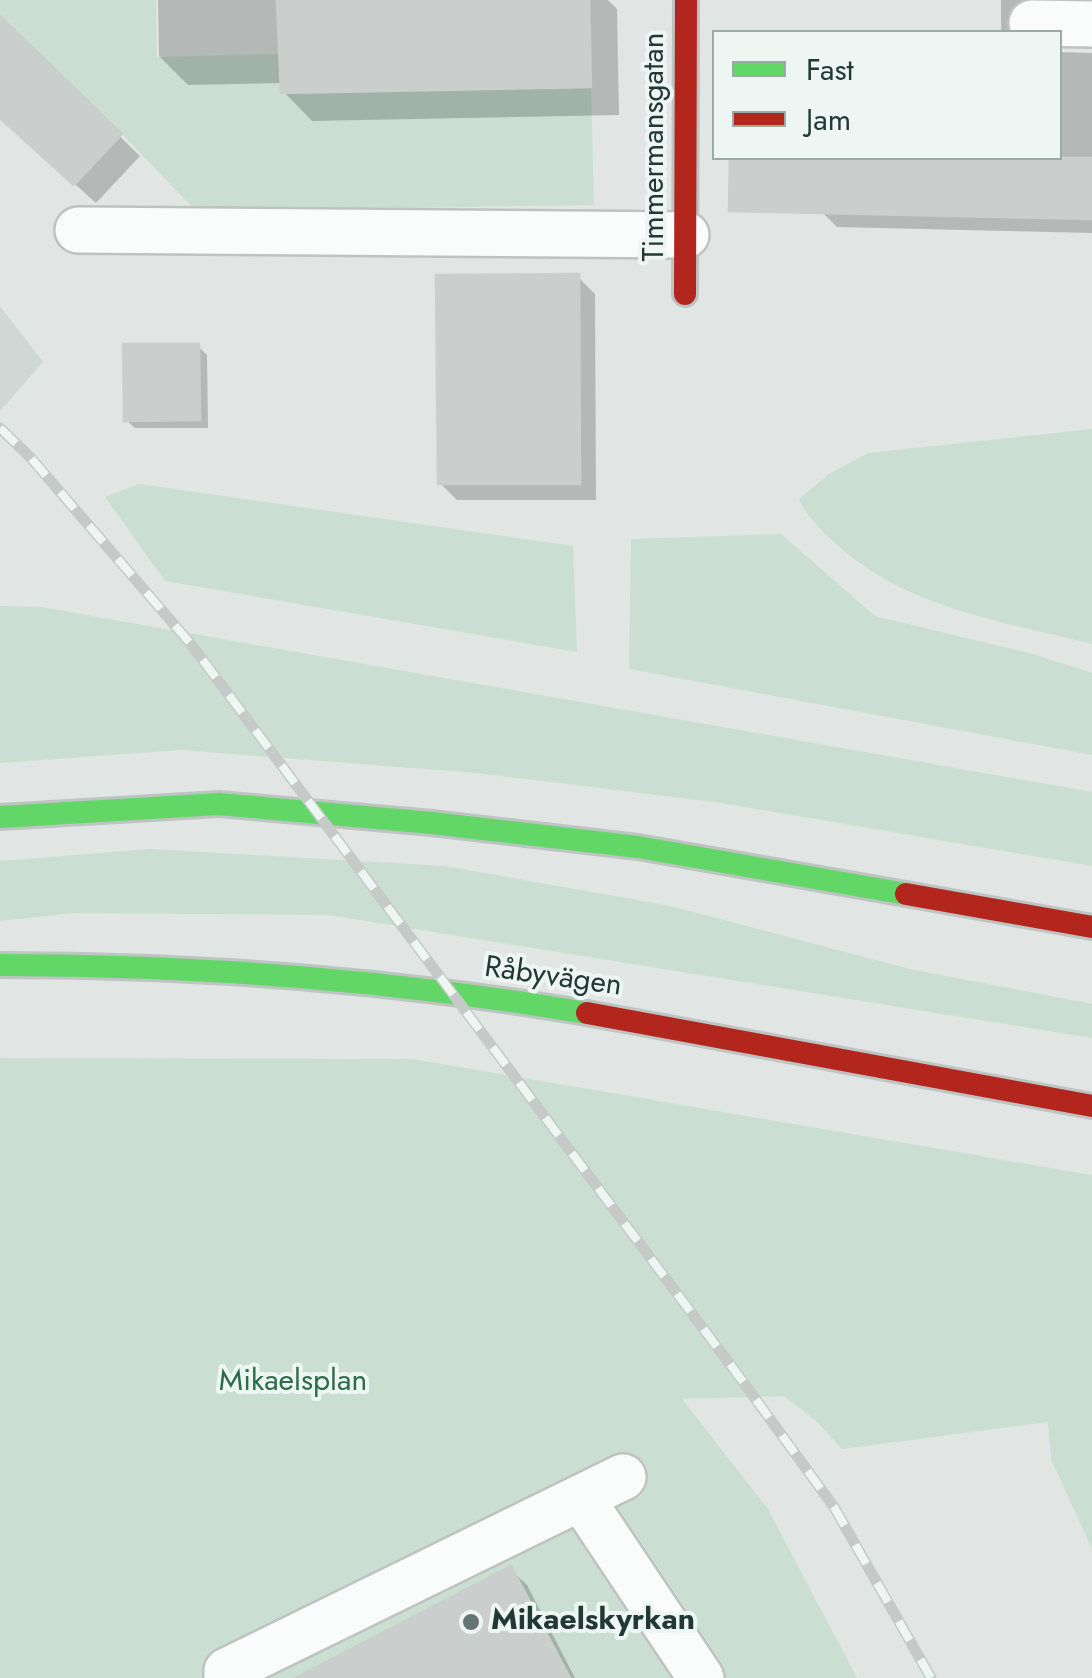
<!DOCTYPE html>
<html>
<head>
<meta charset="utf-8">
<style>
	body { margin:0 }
	#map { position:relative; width:1092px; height:1678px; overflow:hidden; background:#e1e6e4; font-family:Jost,sans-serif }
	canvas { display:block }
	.legend { position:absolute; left:712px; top:30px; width:350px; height:130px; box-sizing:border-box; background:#eef6f3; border:2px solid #9caaa6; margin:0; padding:12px 18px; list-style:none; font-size:30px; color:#213833 }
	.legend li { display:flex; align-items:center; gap:20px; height:50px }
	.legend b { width:50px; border:2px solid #9caaa6 }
</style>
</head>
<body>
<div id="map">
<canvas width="1092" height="1678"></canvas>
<ul class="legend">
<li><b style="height:12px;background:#63d668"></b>Fast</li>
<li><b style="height:12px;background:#b3261e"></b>Jam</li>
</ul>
</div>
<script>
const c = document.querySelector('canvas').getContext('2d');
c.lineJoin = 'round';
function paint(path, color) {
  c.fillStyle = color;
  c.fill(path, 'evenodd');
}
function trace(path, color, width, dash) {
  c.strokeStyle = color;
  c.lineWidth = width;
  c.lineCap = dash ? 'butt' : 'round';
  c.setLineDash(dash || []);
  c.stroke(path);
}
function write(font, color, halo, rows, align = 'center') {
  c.font = font + ' Jost,sans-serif';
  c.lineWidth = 8;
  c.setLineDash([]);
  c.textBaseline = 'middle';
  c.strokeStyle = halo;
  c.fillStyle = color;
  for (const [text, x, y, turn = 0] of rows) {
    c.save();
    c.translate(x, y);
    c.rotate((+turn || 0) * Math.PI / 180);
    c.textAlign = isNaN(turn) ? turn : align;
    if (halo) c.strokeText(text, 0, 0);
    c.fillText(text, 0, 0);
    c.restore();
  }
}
paint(new Path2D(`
	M 0,306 L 43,362 L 0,411 Z`), '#cfd8d4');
paint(new Path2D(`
	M 0,0 L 156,0 L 157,57 L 279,54 L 281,93 L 591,87 L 594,205 L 196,211 L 122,134 L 0,16 Z
	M 1092,429 L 1092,644 C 1001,621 904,608 833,541 C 820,529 806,515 799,499 L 829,474 L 868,453 Z
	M 139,484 L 573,546 L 577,652 L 165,581 L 105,497 Z
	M 781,534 L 875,616 L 1033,654 L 1092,673 L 1092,755 L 629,669 L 631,539 Z
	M 0,606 L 41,607 L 1092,792 L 1092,866 L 715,802 L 476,773 L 181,750 L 0,763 Z
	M 151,849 L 445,866 L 671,906 L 910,969 L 1092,1004 L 1092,1038 L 328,915 L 74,913 L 0,921 L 0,861 Z
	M 0,1058 L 413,1059 L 1092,1175 L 1092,1549 L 1051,1459 L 1048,1422 L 842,1449 L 816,1421 L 784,1396 L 682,1399 L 768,1509 L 857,1678 L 0,1678 Z`), '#cadfd2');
paint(new Path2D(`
	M 158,0 L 608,0 L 617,9 L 619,115 L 312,121 L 283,91 L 283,83 L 188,85 L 159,56 Z
	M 1001,0 L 1092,0 L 1092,12 L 1022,32 L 1001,32 Z
	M 0,20 L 140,156 L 96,203 L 0,117 Z
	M 1060,52 L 1092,53 L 1092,233 L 837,227 L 822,212 L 823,158 L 1060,158 Z
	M 578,277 L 595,294 L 596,500 L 457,500 L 440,483 Z
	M 198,346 L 207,355 L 208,428 L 135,428 L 126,420 Z
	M 510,1569 L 527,1585 L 575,1678 L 300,1678 Z`), '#0003');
const building = new Path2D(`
	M 277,0 L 589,0 L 591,87 L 281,93 Z
	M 0,16 L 122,134 L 74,185 L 0,118 Z
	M 730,158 L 1092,158 L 1092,219 L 729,211 Z
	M 579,274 L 580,484 L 438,484 L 436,275 Z
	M 123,344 L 199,344 L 200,420 L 124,421 Z
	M 511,1566 L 570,1678 L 295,1678 Z`);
paint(building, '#cacfcd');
trace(building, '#cacfcd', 2.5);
const lane = new Path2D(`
	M 1032,23 L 1092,24
	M 78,230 L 686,235
	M 581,1498 L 701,1678
	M 227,1678 L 227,1671 L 623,1477`);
const fast = new Path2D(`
	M 0,817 L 219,804 L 432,823 L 638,847 L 906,894
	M 0,965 C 198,965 392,980 587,1013`);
const jam = new Path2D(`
	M 685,294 L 686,0
	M 906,894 L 1092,927
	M 587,1013 L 1092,1106`);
trace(lane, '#bec3c1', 50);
trace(fast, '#bdc4c1', 28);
trace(jam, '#bdc4c1', 28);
trace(lane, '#fafbfb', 45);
trace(fast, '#63d668', 22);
trace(jam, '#b3261e', 22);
const rail = new Path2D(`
	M 0,428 L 30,457 L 190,643 L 738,1375 L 834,1507 L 931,1678`);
trace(rail, '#c5c9c8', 11);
trace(rail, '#eef6f3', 8, [22]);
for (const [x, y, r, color] of [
	[471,1622,10,"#647571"]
]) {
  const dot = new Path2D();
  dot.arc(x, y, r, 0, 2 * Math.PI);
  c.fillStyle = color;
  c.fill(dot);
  trace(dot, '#eef6f3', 4);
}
write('30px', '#213833', '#eef6f3', [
	["Timmermansgatan",656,147,-90],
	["Råbyvägen",553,978,8]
]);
write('30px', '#2d6c49', '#eef6f3', [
	["Mikaelsplan",293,1383]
]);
write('bold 30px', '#213833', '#eef6f3', [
	["Mikaelskyrkan",491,1622]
], 'left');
</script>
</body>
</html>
